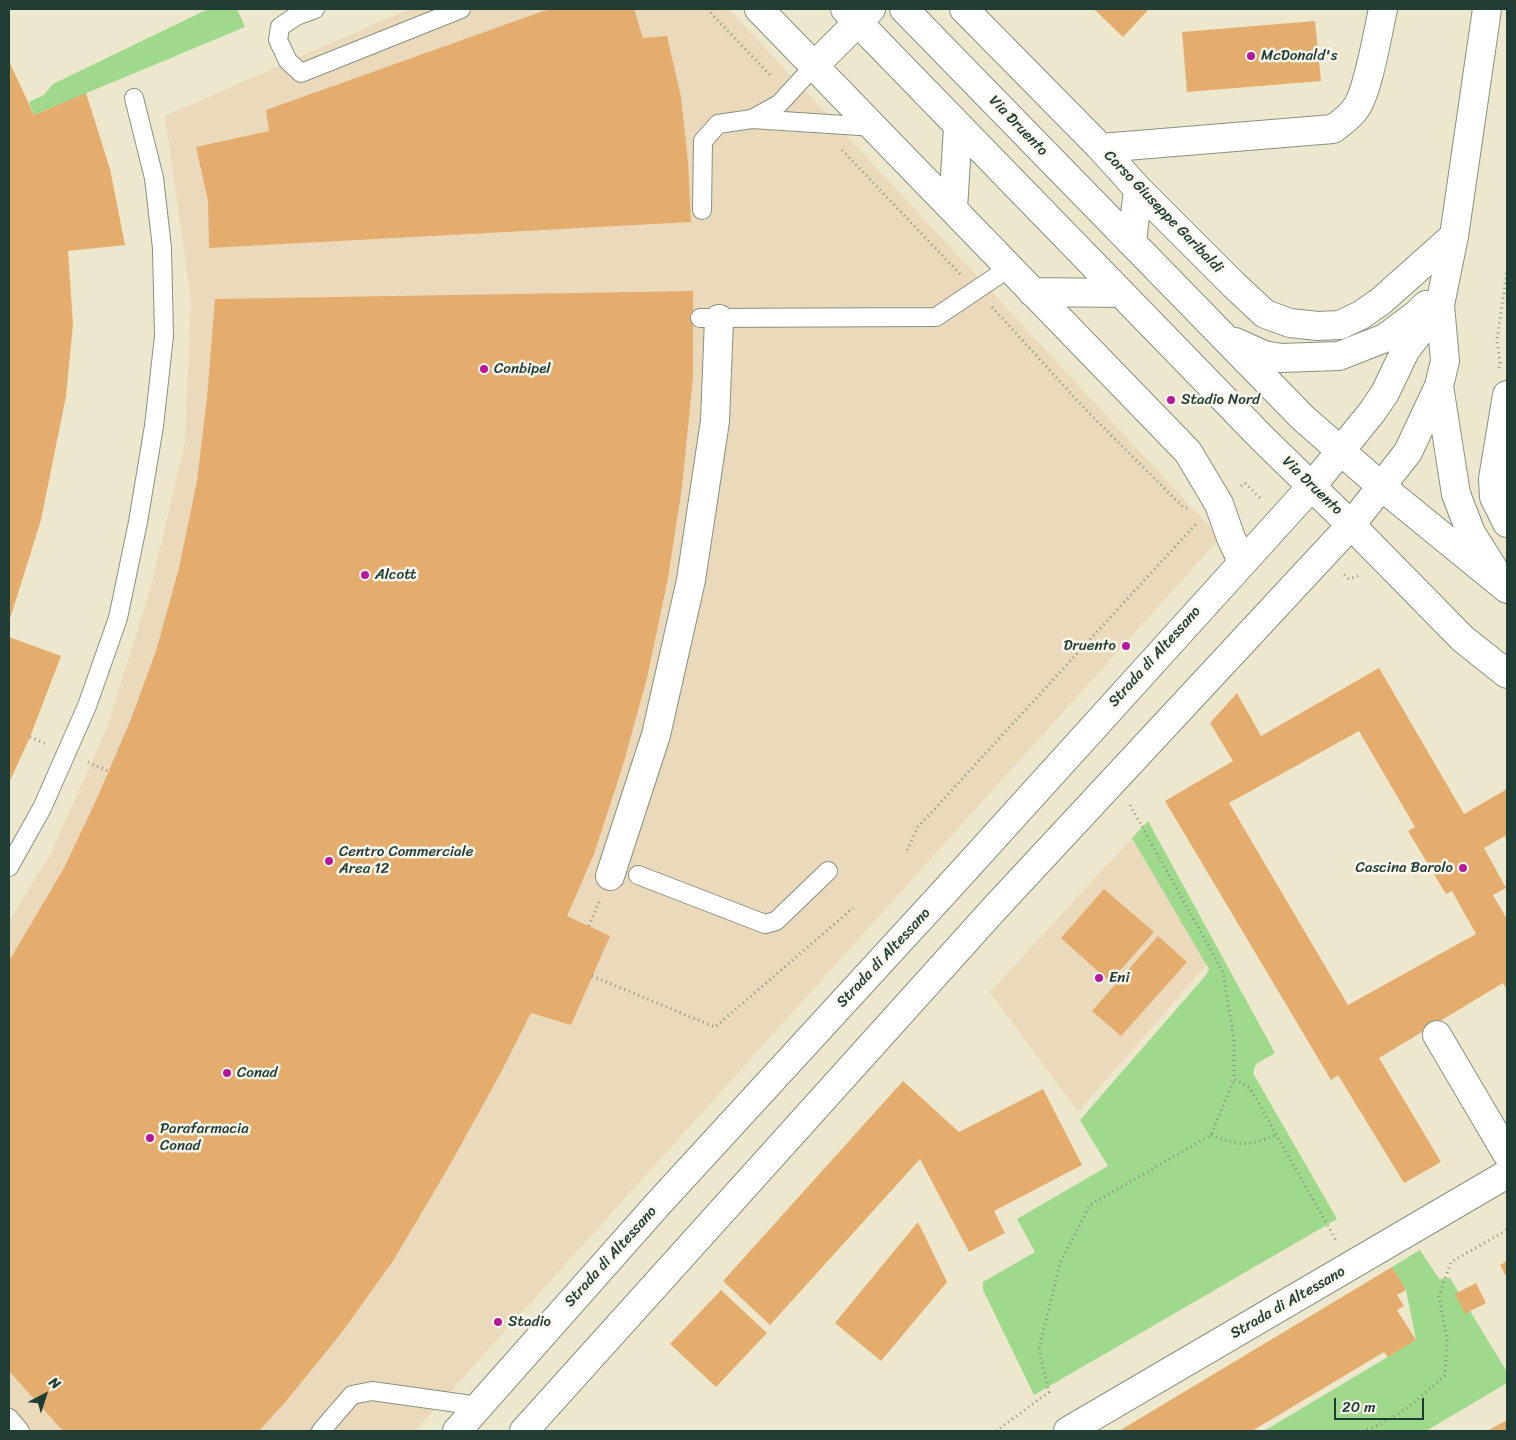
<!DOCTYPE html>
<html>
<head>
<meta charset="utf-8">
<style>
	body { margin:0 }
	#map { position:relative; width:1516px; height:1440px; overflow:hidden; background:#ede8cd; font-family:Sriracha,sans-serif }
	canvas { display:block }
	.frame { position:absolute; inset:0; border:10px solid #1f3d34; pointer-events:none }
	.north { position:absolute; left:20px; top:1370px; width:50px; height:50px; -webkit-text-stroke:4px #fbf7ec; paint-order:stroke; rotate:40deg; font-size:14px; font-weight:700; line-height:20px; text-align:center; color:#1f3d34 }
	.north::after { content:''; display:block; margin:auto; width:18px; height:22px; background:#1f3d34; clip-path:polygon(50% 0,100% 100%,50% 72%,0 100%) }
	.scale { position:absolute; left:1334px; top:1398px; width:90px; height:22px; box-sizing:border-box; border:2px solid #1f3d34; border-top:0; padding-left:6px; font-size:15px; line-height:18px; white-space:nowrap; color:#1f3d34; -webkit-text-stroke:4px #fbf7ec; paint-order:stroke }
</style>
</head>
<body>
<div id="map">
<canvas width="1516" height="1440"></canvas>
<div class="frame"></div>
<div class="north">N</div>
<div class="scale">20 m</div>
</div>
<script>
const c = document.querySelector('canvas').getContext('2d');
c.lineJoin = 'round';
function paint(path, color) {
  c.fillStyle = color;
  c.fill(path, 'evenodd');
}
function trace(path, color, width, dash) {
  c.strokeStyle = color;
  c.lineWidth = width;
  c.lineCap = dash ? 'butt' : 'round';
  c.setLineDash(dash || []);
  c.stroke(path);
}
function write(font, color, halo, rows, align = 'center') {
  c.font = font + ' Sriracha,sans-serif';
  c.lineWidth = 5;
  c.setLineDash([]);
  c.textBaseline = 'middle';
  c.strokeStyle = halo;
  c.fillStyle = color;
  for (const [text, x, y, turn = 0] of rows) {
    c.save();
    c.translate(x, y);
    c.rotate((+turn || 0) * Math.PI / 180);
    c.textAlign = isNaN(turn) ? turn : align;
    if (halo) c.strokeText(text, 0, 0);
    c.fillText(text, 0, 0);
    c.restore();
  }
}
paint(new Path2D(`
	M 409,9 L 729,9 L 1220,538 L 415,1431 L 9,1431 L 9,921 L 51,853 L 107,728 L 152,583 L 185,442 L 191,301 L 165,116 Z
	M 1132,838 L 1207,964 L 1078,1112 L 990,992 Z`), '#ead9ba');
paint(new Path2D(`
	M 208,9 L 237,9 L 245,27 L 34,115 L 29,102 L 44,95 L 53,84 Z
	M 1148,821 L 1275,1053 L 1256,1064 L 1253,1073 L 1337,1219 L 1034,1395 L 983,1290 L 983,1282 L 1035,1252 L 1017,1219 L 1108,1166 L 1080,1120 L 1206,975 L 1209,969 L 1132,838 Z
	M 1420,1250 L 1439,1279 L 1450,1278 L 1507,1372 L 1507,1383 L 1426,1431 L 1264,1431 L 1416,1340 L 1406,1290 L 1392,1267 Z`), '#9ed98c');
paint(new Path2D(`
	M 549,9 L 634,9 L 643,38 L 667,36 L 681,97 L 688,162 L 691,222 L 209,248 L 208,201 L 196,147 L 269,131 L 266,110 Z
	M 1094,9 L 1149,9 L 1123,37 Z
	M 1315,21 L 1321,81 L 1187,92 L 1182,32 Z
	M 9,61 L 34,115 L 86,93 L 110,169 L 125,245 L 68,251 L 73,324 L 66,396 L 41,520 L 9,622 Z
	M 693,291 L 693,377 L 682,487 L 668,578 L 647,678 L 623,765 L 594,854 L 567,916 L 610,936 L 571,1025 L 531,1013 L 499,1076 L 447,1170 L 393,1261 L 342,1332 L 287,1400 L 259,1431 L 63,1431 L 9,1371 L 9,961 L 64,868 L 99,794 L 131,719 L 156,651 L 179,568 L 197,481 L 207,398 L 215,299 Z
	M 9,637 L 61,656 L 30,737 L 9,783 Z
	M 1379,668 L 1464,814 L 1507,789 L 1507,839 L 1505,836 L 1484,848 L 1506,888 L 1493,895 L 1507,919 L 1507,990 L 1503,983 L 1379,1058 L 1441,1162 L 1404,1183 L 1338,1075 L 1331,1080 L 1165,801 L 1233,761 L 1210,723 L 1237,693 L 1261,736 ZM 1359,731 L 1415,827 L 1408,831 L 1446,894 L 1452,891 L 1476,934 L 1348,1005 L 1229,803 Z
	M 1104,889 L 1154,932 L 1110,982 L 1061,938 Z
	M 1158,936 L 1187,962 L 1121,1036 L 1092,1011 Z
	M 903,1081 L 959,1132 L 1043,1089 L 1082,1165 L 994,1211 L 1005,1233 L 969,1252 L 920,1159 L 770,1325 L 723,1281 Z
	M 918,1222 L 947,1282 L 881,1361 L 835,1323 Z
	M 1507,1261 L 1507,1278 L 1500,1265 Z
	M 1392,1267 L 1406,1290 L 1397,1295 L 1404,1306 L 1397,1310 L 1416,1340 L 1388,1357 L 1384,1352 L 1252,1431 L 1119,1431 Z
	M 1476,1283 L 1486,1303 L 1465,1314 L 1455,1294 Z
	M 721,1290 L 767,1333 L 716,1387 L 670,1344 Z
	M 1507,1420 L 1507,1431 L 1487,1431 Z`), '#e5ad6d');
const lane = new Path2D(`
	M 315,9 L 296,16 L 280,27 L 278,40 L 288,61 L 301,73 L 461,9
	M 752,119 L 779,104 L 815,65
	M 702,210 L 703,141 L 718,124 L 752,119 L 875,127
	M 700,318 L 936,317 L 1009,268
	M 9,867 L 42,808 L 87,706 L 118,618 L 138,522 L 154,426 L 164,336 L 162,248 L 154,178 L 134,98
	M 638,875 L 765,924 L 776,921 L 828,871
	M 9,1418 L 20,1431
	M 321,1431 L 352,1395 L 372,1391 L 479,1406`);
const street = new Path2D(`
	M 759,9 L 1188,452 L 1219,504 L 1231,538 L 1242,561
	M 964,9 L 1101,148 L 1138,189 L 1234,285 L 1265,314 L 1290,323 L 1318,326 L 1340,325 L 1361,315 L 1381,301 L 1454,236
	M 815,65 L 871,9
	M 1101,148 L 1333,129 C 1341,123 1350,117 1356,108 C 1368,92 1378,31 1383,9
	M 953,209 L 958,127
	M 1132,242 L 1138,189
	M 1032,292 L 1121,293
	M 1507,395 L 1493,479 L 1494,497 L 1507,523
	M 610,876 L 656,735 L 691,580 L 715,421 L 719,319
	M 1437,1035 L 1507,1154
	M 1068,1431 L 1507,1174`);
const secondary = new Path2D(`
	M 845,9 L 1261,437 L 1351,525 L 1463,639 L 1507,674
	M 904,9 L 1303,418 L 1382,487 L 1507,589
	M 1235,342 L 1264,355 L 1281,358 L 1339,356 L 1385,338 L 1417,314 L 1426,305
	M 1439,386 L 1456,494 L 1471,533 L 1493,568
	M 457,1431 L 658,1204 L 959,876 L 1312,486 L 1372,412 L 1385,393 L 1405,351 L 1440,305
	M 524,1431 L 995,908 L 1351,525 L 1408,452 L 1439,386 L 1445,361 L 1440,305 L 1454,236 L 1487,9`);
trace(lane, '#869280', 20);
trace(street, '#869280', 30);
trace(secondary, '#869280', 30);
trace(new Path2D(`
	M 707,9 L 772,77
	M 842,150 L 960,274
	M 992,307 L 1086,410 L 1184,508 L 1187,508
	M 1499,368 L 1500,363 L 1497,340 L 1507,270
	M 1241,486 L 1245,483 L 1262,500
	M 1344,575 L 1349,579 L 1361,575
	M 30,737 L 46,744
	M 88,762 L 108,771
	M 1130,805 L 1223,972 L 1234,1040 L 1234,1079 L 1250,1088 L 1337,1242
	M 907,850 L 918,827 L 1196,524
	M 589,926 L 599,902
	M 592,976 L 715,1027 L 853,908
	M 1211,1135 C 1240,1146 1247,1147 1276,1135
	M 996,1431 L 1049,1392 L 1039,1350 L 1060,1263 L 1090,1205 L 1211,1135 L 1234,1079
	M 1362,1431 C 1395,1422 1420,1398 1445,1375 L 1447,1340 L 1439,1296 L 1451,1262 L 1507,1230`), '#869280', 3, [1, 4]);
trace(lane, '#fff', 18);
trace(street, '#fff', 28);
trace(secondary, '#fff', 28);
for (const [x, y, r, color] of [
	[1251,56,5,"#b5179e"],
	[484,369,5,"#b5179e"],
	[1171,400,5,"#b5179e"],
	[365,575,5,"#b5179e"],
	[1126,646,5,"#b5179e"],
	[329,861,5,"#b5179e"],
	[1463,868,5,"#b5179e"],
	[1099,978,5,"#b5179e"],
	[227,1073,5,"#b5179e"],
	[150,1138,5,"#b5179e"],
	[498,1322,5,"#b5179e"]
]) {
  const dot = new Path2D();
  dot.arc(x, y, r, 0, 2 * Math.PI);
  c.fillStyle = color;
  c.fill(dot);
  trace(dot, '#fbf7ec', 2);
}
write('15px', '#1f3d34', '#fbf7ec', [
	["McDonald's",1261,56],
	["Conbipel",494,369],
	["Stadio Nord",1181,400],
	["Alcott",375,575],
	["Druento",1116,646,"right"],
	["Centro Commerciale",339,852],
	["Area 12",339,869],
	["Cascina Barolo",1453,868,"right"],
	["Eni",1109,978],
	["Conad",237,1073],
	["Parafarmacia",160,1129],
	["Conad",160,1146],
	["Stadio",508,1322]
], 'left');
write('15px', '#1f3d34', '#fbf7ec', [
	["Via Druento",1018,126,46],
	["Corso Giuseppe Garibaldi",1163,212,46],
	["Via Druento",1312,486,44],
	["Strada di Altessano",1155,657,-48],
	["Strada di Altessano",884,958,-47],
	["Strada di Altessano",611,1257,-48],
	["Strada di Altessano",1288,1303,-30]
]);
</script>
</body>
</html>
